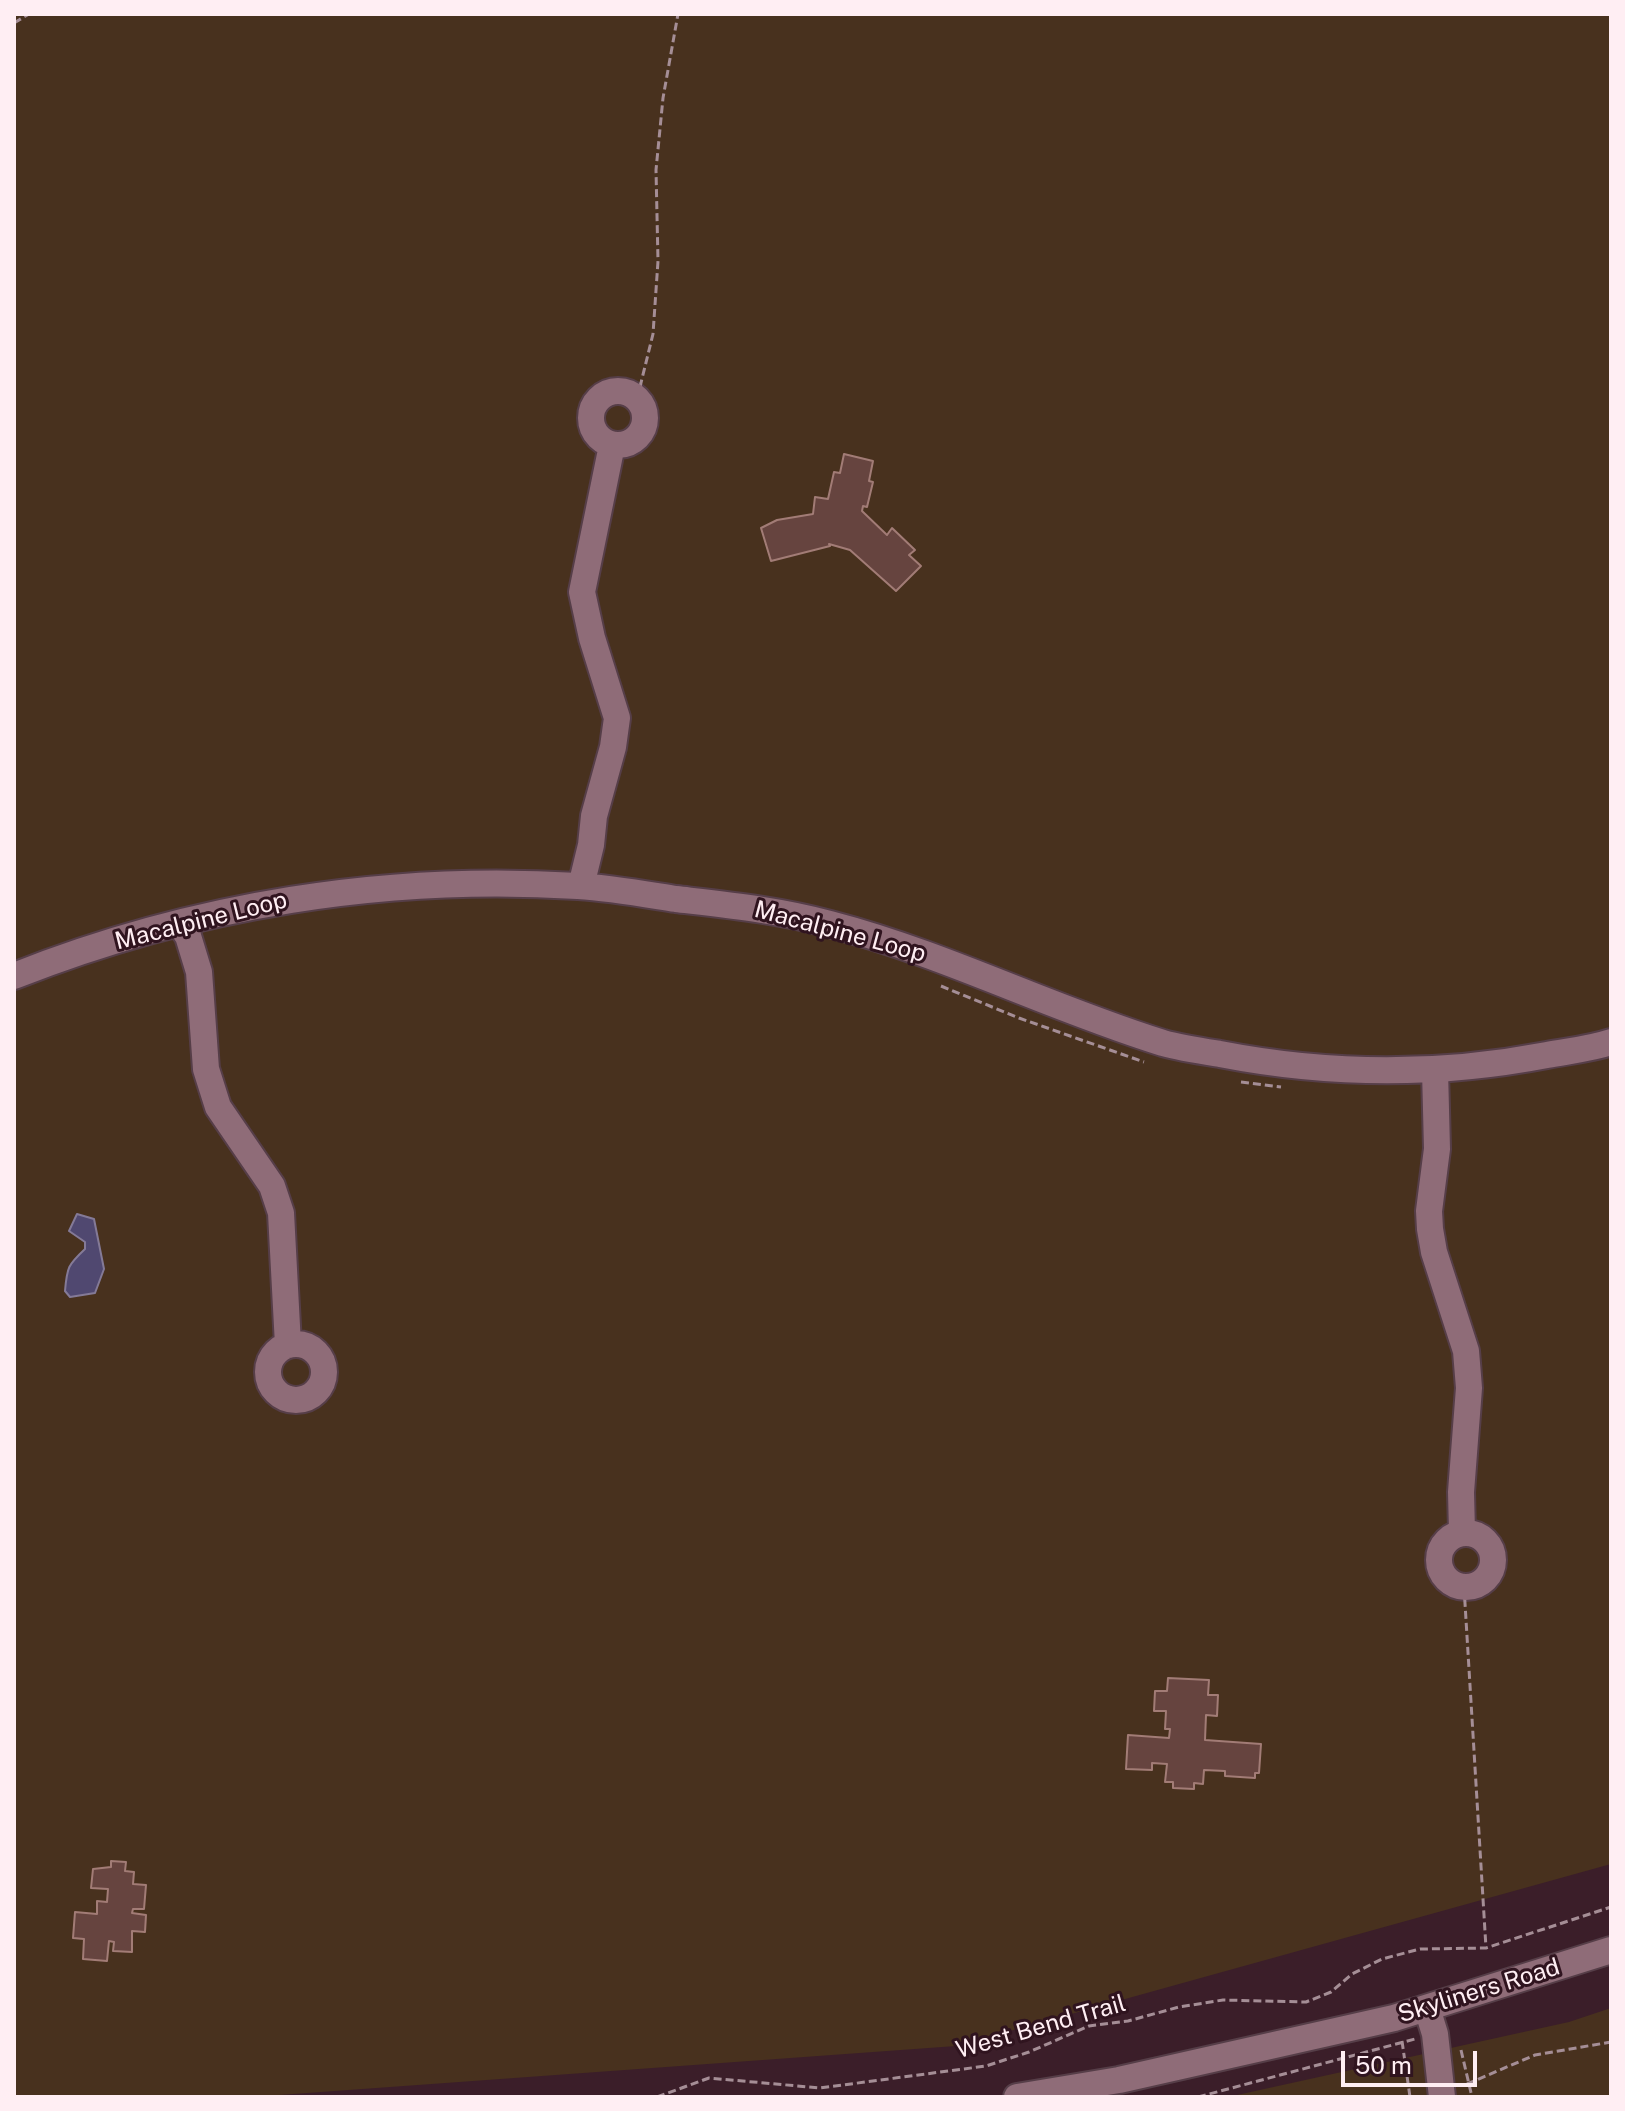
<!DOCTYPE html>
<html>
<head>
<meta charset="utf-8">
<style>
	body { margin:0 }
	#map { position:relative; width:1625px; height:2111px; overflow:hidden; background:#3b1e29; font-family:"Public Sans",sans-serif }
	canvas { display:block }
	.frame { position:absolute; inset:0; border:16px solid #ffeef3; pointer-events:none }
	.scale { position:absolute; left:1341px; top:2051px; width:136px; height:36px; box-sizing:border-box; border:4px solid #ffeef3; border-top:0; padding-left:10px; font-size:24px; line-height:28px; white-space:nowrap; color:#ffeef3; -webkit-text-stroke:6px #30141f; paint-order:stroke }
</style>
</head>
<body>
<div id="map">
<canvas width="1625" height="2111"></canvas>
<div class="frame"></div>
<div class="scale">50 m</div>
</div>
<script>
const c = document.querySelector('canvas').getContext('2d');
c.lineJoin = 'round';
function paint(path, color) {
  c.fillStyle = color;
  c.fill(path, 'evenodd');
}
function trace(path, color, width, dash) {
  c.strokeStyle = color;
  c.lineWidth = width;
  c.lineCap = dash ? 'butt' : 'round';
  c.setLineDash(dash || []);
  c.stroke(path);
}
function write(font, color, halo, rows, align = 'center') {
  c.font = font + ' "Public Sans",sans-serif';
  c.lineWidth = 6;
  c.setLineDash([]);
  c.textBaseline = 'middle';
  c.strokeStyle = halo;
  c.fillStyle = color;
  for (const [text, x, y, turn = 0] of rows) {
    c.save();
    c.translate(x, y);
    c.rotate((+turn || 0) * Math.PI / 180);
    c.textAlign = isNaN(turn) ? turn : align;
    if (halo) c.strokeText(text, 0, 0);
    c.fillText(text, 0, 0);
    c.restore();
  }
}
paint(new Path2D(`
	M 14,14 L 1611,14 L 1611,1864 L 956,2046 L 252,2097 L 14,2097 Z
	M 1611,2008 L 1611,2097 L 1228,2097 L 1569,2022 Z`), '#48311e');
const water = new Path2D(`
	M 77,1214 L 94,1219 L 104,1269 L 95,1293 L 70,1297 L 65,1291 C 67,1267 68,1265 85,1249 L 85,1242 L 69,1231 Z`);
paint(water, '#504870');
trace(water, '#847a97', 2);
const building = new Path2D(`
	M 844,454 L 873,461 L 869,481 L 873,482 L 867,507 L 863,506 L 862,511 L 887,535 L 892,528 L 915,550 L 909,555 L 921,566 L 896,591 L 850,550 L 829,544 L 830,546 L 771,561 L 761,528 L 777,520 L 813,514 L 815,497 L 828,499 L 834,472 L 840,473 Z
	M 1168,1678 L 1209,1680 L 1208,1695 L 1218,1695 L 1217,1716 L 1206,1715 L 1205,1740 L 1261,1744 L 1259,1773 L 1255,1773 L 1255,1778 L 1225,1776 L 1225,1771 L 1204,1770 L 1203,1784 L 1194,1783 L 1194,1789 L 1173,1788 L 1173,1782 L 1165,1782 L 1167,1764 L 1152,1763 L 1152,1770 L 1126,1769 L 1128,1735 L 1169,1738 L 1170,1729 L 1165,1729 L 1166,1711 L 1154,1711 L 1155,1691 L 1167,1691 Z
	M 111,1861 L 126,1862 L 125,1871 L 134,1872 L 133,1884 L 146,1885 L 144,1909 L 133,1909 L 132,1913 L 146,1915 L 145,1932 L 132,1931 L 132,1952 L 113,1951 L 114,1942 L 109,1941 L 107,1961 L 83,1959 L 84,1939 L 73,1938 L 75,1912 L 97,1914 L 97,1901 L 107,1902 L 108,1889 L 91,1888 L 93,1869 L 111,1867 Z`);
paint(building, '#66443f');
trace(building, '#a27c76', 2);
const minor = new Path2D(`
	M591 418a27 27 0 1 1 54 0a27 27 0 1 1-54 0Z
	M 581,886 L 591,845 L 594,816 L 613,747 L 617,718 L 592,638 L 582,592 L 612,445
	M 179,923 L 188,936 L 199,972 L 206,1069 L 218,1107 L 272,1186 L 281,1213 L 288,1345
	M 14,976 C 193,905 386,874 578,886 C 611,888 644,894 676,899 C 728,905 779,910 830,924 C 945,954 1050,1008 1163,1043 C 1181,1048 1201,1051 1220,1054 C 1328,1075 1438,1076 1547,1055 C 1568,1051 1590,1049 1611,1042
	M 1435,1070 L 1437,1149 L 1429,1211 L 1430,1229 L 1434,1252 L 1466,1351 L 1469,1388 L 1461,1492 L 1462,1532
	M268 1372a28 28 0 1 1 56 0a28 28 0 1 1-56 0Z
	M1439 1560a27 27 0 1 1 54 0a27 27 0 1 1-54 0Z
	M 1427,2008 L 1435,2034 L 1442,2097
	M 1017,2097 L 1119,2080 L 1394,2018 L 1611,1950`);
trace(minor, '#563e48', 30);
trace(new Path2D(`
	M 14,23 L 29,14
	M 637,399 L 653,334 L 658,261 L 656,170 L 663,98 L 678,14
	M 941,986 L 1019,1018 L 1144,1062
	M 1241,1082 L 1281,1087
	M 1464,1587 L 1486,1948
	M 1402,2041 L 1410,2097
	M 1461,2050 L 1472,2097
	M 1467,2084 L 1535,2055 L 1611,2042
	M 657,2097 L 709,2078 L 820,2088 L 986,2066 L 1029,2052 L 1089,2026 L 1128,2021 L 1179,2007 L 1223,2000 L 1306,2002 L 1331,1992 L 1352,1974 L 1382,1959 L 1420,1949 L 1486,1948 L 1611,1907
	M 1198,2097 L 1415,2039`), '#a58e96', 3, [8, 4]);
trace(minor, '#8f6c78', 26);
write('24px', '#ffeef3', '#30141f', [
	["Macalpine Loop",201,921,-14],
	["Macalpine Loop",840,932,15],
	["Skyliners Road",1479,1991,-17],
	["West Bend Trail",1041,2027,-16]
]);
</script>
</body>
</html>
